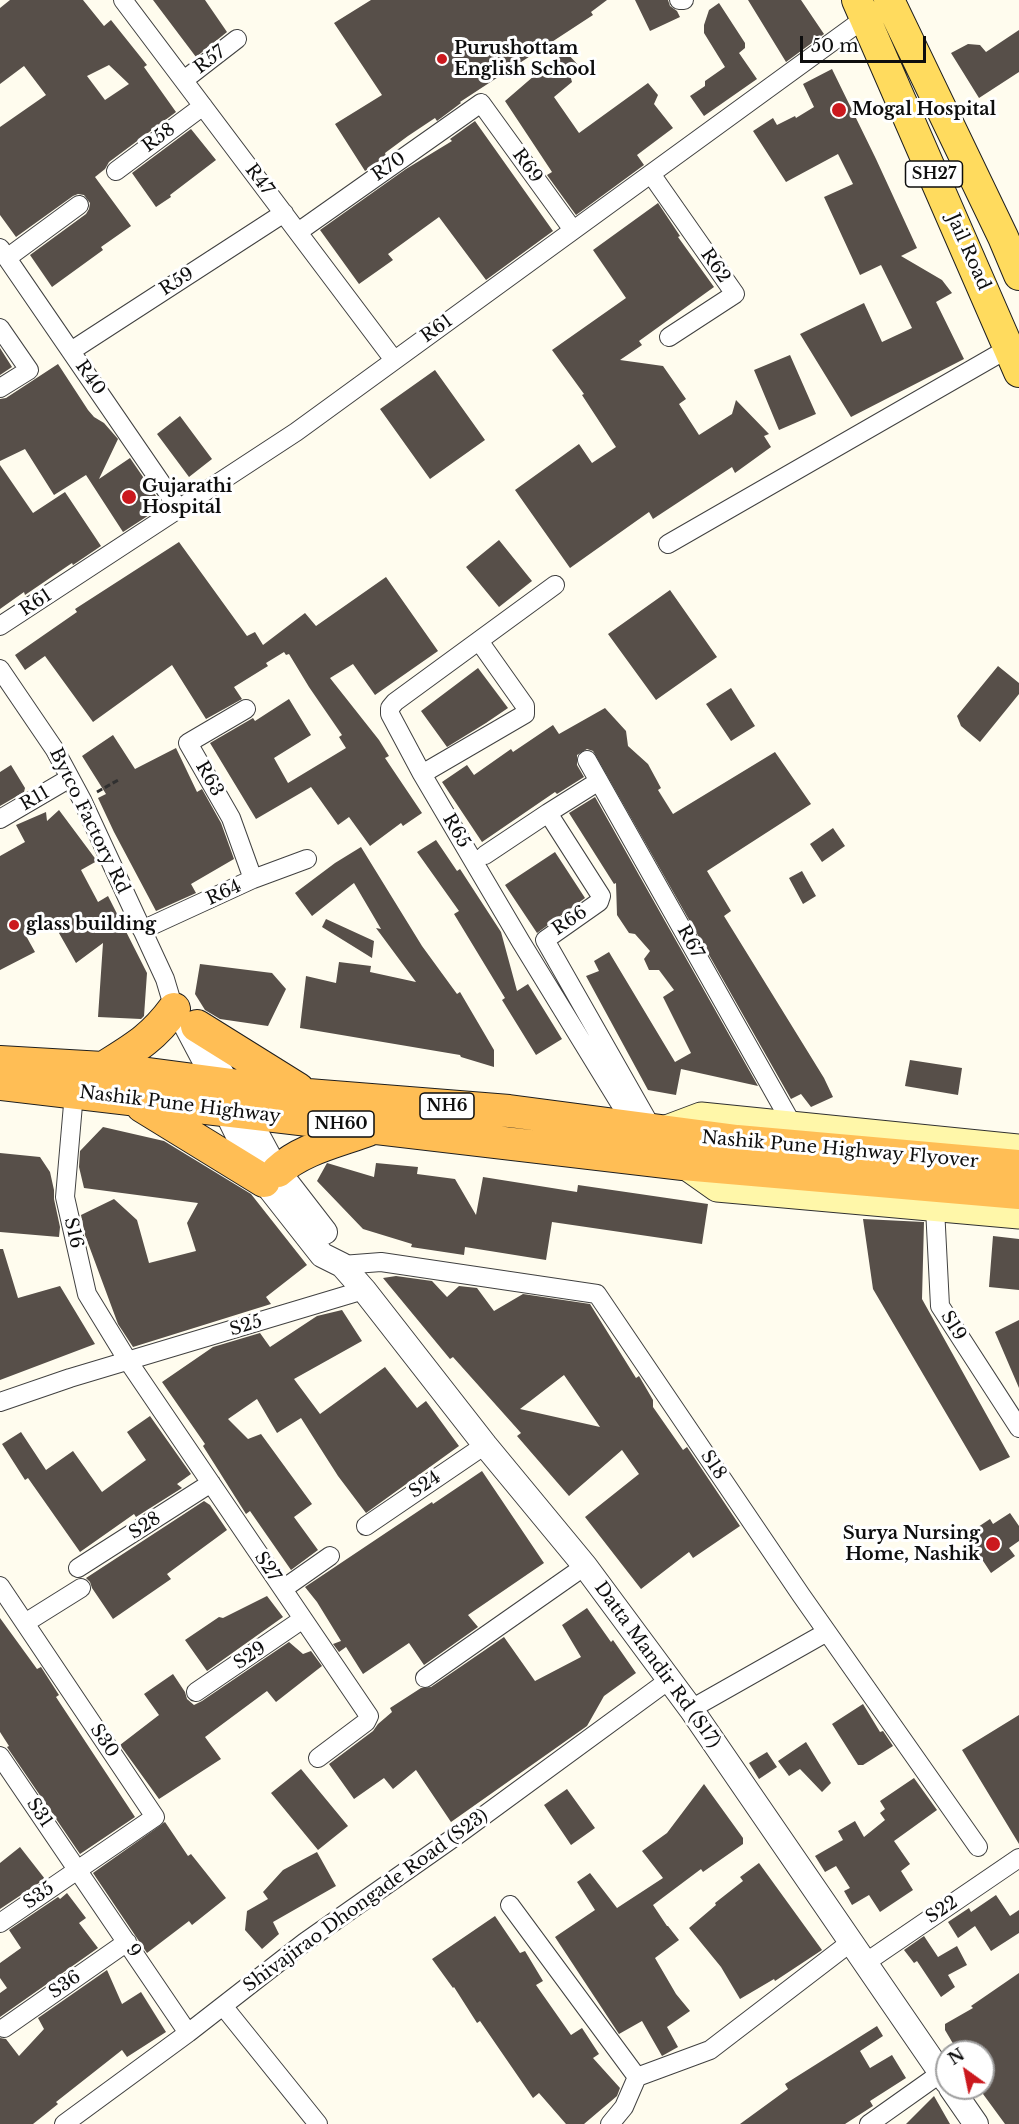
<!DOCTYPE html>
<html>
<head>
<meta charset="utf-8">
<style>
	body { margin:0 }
	#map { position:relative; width:1019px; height:2124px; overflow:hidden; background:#fffcee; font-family:"Libre Baskerville",serif }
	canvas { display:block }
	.north { position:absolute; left:935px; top:2040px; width:60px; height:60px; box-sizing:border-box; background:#fff; border:2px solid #9f9f9f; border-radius:50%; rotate:327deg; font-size:16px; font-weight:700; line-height:24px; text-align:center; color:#0e0e0e }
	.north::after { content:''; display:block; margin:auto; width:21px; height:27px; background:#cb191e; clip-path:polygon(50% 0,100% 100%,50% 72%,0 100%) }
	.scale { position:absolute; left:800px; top:36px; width:126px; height:27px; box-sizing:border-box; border:3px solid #0e0e0e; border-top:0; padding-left:8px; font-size:18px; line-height:21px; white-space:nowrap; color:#0e0e0e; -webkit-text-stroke:4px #fff; paint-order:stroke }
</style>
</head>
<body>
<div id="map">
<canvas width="1019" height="2124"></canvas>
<div class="north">N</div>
<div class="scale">50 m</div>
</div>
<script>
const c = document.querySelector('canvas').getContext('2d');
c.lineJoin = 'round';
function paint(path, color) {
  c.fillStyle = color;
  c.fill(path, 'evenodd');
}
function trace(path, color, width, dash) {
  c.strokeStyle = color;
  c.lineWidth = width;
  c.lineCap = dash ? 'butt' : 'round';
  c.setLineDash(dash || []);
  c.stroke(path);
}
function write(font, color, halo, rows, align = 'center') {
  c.font = font + ' "Libre Baskerville",serif';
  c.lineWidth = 6;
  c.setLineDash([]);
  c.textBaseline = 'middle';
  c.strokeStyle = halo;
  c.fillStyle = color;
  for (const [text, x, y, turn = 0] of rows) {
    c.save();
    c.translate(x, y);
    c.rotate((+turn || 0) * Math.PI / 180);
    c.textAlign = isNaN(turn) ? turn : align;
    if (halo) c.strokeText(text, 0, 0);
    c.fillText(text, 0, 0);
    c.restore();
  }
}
paint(new Path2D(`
	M 10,0 L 83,0 L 104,26 L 111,20 L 147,65 L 144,67 L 176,112 L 109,162 L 105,169 L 95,177 L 131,226 L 101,247 L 103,250 L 52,287 L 30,255 L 86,214 L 89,209 L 90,203 L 84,195 L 78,194 L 73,196 L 16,237 L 0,215 L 0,127 L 46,95 L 24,66 L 0,84 L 0,8 ZM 109,65 L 129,84 L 105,100 L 87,76 Z
	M 153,0 L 205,0 L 227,32 L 196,57 Z
	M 371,0 L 607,0 L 591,12 L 593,15 L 460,102 L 461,103 L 437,121 L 435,118 L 408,136 L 385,153 L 386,156 L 365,171 L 335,124 L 382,95 L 334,23 Z
	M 635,0 L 668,0 L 670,6 L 677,11 L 680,17 L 650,31 Z
	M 748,0 L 801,0 L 824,34 L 786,62 Z
	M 719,3 L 745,43 L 745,48 L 739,53 L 757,79 L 704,116 L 690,96 L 705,86 L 705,81 L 725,67 L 704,33 L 704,25 L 709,10 Z
	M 1019,30 L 1019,72 L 979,98 L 951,53 L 968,44 L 980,45 L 986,52 Z
	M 564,50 L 581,68 L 570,75 L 572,82 L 554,97 L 579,133 L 648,83 L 658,95 L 654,104 L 673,128 L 637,155 L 644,165 L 576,215 L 547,175 L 552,172 L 505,101 Z
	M 832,69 L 876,159 L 917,248 L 901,256 L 942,280 L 952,293 L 936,302 L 964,359 L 851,417 L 800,334 L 864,303 L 882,342 L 912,328 L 881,265 L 860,275 L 824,197 L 853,184 L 838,154 L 786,182 L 753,131 L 773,118 L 777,125 L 795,116 L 796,118 L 814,107 L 803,84 Z
	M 475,121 L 553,231 L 486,280 L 439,217 L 388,254 L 393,260 L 359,284 L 320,230 L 406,169 L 452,141 L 450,139 Z
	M 191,129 L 216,160 L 170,195 L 171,197 L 156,207 L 132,173 Z
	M 658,203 L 680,236 L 678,237 L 714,287 L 639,341 L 642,345 L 620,360 L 663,366 L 686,399 L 679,404 L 699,435 L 732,414 L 736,400 L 769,434 L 764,436 L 771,447 L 735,473 L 732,467 L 653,519 L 649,512 L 570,568 L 515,490 L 579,444 L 592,463 L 616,447 L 582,395 L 584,394 L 552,350 L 626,298 L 593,250 Z
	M 0,348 L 12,367 L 0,375 Z
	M 790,355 L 816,414 L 779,430 L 754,370 Z
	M 58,364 L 88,410 L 94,417 L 104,423 L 118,439 L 99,479 L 130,458 L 163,506 L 123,532 L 86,475 L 54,495 L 25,449 L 0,461 L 0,399 L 6,398 Z
	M 435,370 L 485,440 L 430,479 L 380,409 Z
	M 180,416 L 212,459 L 189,477 L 157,434 Z
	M 0,465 L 33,513 L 65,492 L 101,546 L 73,565 L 72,563 L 25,595 L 24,592 L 0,609 Z
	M 499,540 L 532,581 L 499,607 L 466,567 Z
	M 179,542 L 247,636 L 255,632 L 263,645 L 305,613 L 316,626 L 386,577 L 438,651 L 375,695 L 353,664 L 330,678 L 379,740 L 389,756 L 385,758 L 422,813 L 403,826 L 401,823 L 370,846 L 349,817 L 338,825 L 311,787 L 256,819 L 210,743 L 253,718 L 255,721 L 289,699 L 311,735 L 274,758 L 288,783 L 346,748 L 339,737 L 342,735 L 309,687 L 289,654 L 286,655 L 284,652 L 266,663 L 268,666 L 234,687 L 242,699 L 206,719 L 172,665 L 93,722 L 45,656 L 25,670 L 15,655 L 77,612 L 75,609 Z
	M 670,590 L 717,657 L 656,700 L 608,634 Z
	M 998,666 L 1019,683 L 1019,694 L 980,742 L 961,726 L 957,716 Z
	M 478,668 L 508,708 L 486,723 L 447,747 L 421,711 Z
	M 731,688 L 755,726 L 731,741 L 706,704 Z
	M 605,708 L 626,731 L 628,746 L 648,764 L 661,788 L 658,790 L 673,814 L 775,752 L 811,804 L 707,871 L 731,911 L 724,916 L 824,1078 L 833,1097 L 811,1107 L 801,1094 L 791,1099 L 593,751 L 587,749 L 577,755 L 577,765 L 584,777 L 557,794 L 555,792 L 482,842 L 442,782 L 467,765 L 474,775 L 511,749 L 513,752 L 553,725 L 559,734 Z
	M 113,735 L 135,769 L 176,748 L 197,792 L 202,789 L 221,823 L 234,859 L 191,884 L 196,893 L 156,911 L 114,832 L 98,798 L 106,794 L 82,756 Z
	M 11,765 L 25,788 L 24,792 L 0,806 L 0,772 Z
	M 595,797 L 758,1086 L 681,1069 L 676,1095 L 648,1090 L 586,976 L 599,971 L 594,961 L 609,952 L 675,1062 L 691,1053 L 663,997 L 674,990 L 659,970 L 649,970 L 644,959 L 650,951 L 635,934 L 629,933 L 617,915 L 616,883 L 614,884 L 569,813 Z
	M 59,810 L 97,861 L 81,870 L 98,902 L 108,896 L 147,973 L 144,1016 L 141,1019 L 98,1017 L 103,943 L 76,963 L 51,919 L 25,934 L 35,952 L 0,970 L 0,856 L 25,842 L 16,825 L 46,812 L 47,821 Z
	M 833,828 L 845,846 L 822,862 L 810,844 Z
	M 436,840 L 457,871 L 460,869 L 501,932 L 517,991 L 528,984 L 562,1039 L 536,1055 L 502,1000 L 505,998 L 454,914 L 459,911 L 417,852 Z
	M 361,847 L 422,946 L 457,994 L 460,992 L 494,1050 L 494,1067 L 461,1057 L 460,1055 L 300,1028 L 306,976 L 336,983 L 339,962 L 371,966 L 370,972 L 416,982 L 376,928 L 381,929 L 354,883 L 312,916 L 295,893 L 335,863 Z
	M 555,852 L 585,898 L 537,933 L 505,885 Z
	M 802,871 L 816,896 L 803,904 L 789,878 Z
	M 326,919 L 374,941 L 372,958 L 322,927 Z
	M 200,964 L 272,973 L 286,989 L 268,1026 L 220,1019 L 205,1010 L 195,994 Z
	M 910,1060 L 962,1068 L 958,1095 L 905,1086 Z
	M 103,1127 L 164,1141 L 251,1194 L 307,1265 L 266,1297 L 271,1304 L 133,1347 L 118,1324 L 85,1235 L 81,1215 L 114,1199 L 137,1220 L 149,1263 L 196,1251 L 187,1223 L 198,1203 L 84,1188 L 79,1167 L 80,1151 Z
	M 0,1153 L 40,1157 L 50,1172 L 54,1190 L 54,1199 L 60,1227 L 59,1237 L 0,1232 Z
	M 327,1163 L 374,1177 L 376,1163 L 418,1167 L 417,1174 L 455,1179 L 476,1215 L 483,1177 L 577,1192 L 578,1185 L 708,1204 L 702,1244 L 552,1222 L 546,1260 L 465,1247 L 464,1255 L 411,1247 L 412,1244 L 363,1229 L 317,1181 Z
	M 863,1219 L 924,1222 L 922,1299 L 1010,1457 L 980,1471 L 873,1289 Z
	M 993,1236 L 1019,1239 L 1019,1290 L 989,1287 Z
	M 0,1249 L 3,1249 L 18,1298 L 60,1286 L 95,1344 L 0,1380 Z
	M 396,1276 L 432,1281 L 447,1297 L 459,1286 L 477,1288 L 494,1311 L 523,1294 L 590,1304 L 636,1378 L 639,1376 L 653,1400 L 653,1407 L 683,1450 L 687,1447 L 740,1526 L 693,1558 L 689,1552 L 641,1589 L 585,1517 L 639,1474 L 622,1450 L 569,1496 L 517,1436 L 521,1433 L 453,1357 L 450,1359 L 383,1278 ZM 564,1375 L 600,1427 L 520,1409 Z
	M 342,1310 L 362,1341 L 294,1379 L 320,1414 L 385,1367 L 417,1408 L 426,1401 L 459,1446 L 366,1513 L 338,1476 L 301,1418 L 277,1433 L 257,1399 L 228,1419 L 248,1439 L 261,1434 L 312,1504 L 294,1517 L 318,1550 L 291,1570 L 250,1511 L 246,1514 L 203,1446 L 205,1444 L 162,1382 L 213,1347 L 260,1333 L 270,1347 L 317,1316 Z
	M 1019,1320 L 1019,1388 L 995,1332 Z
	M 150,1416 L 191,1474 L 177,1484 L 182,1488 L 136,1517 L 134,1514 L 80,1552 L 28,1478 L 25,1480 L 2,1444 L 21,1432 L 46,1470 L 73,1451 L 102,1492 L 146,1460 L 127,1432 Z
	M 482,1471 L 544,1563 L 468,1615 L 478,1627 L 424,1665 L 409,1643 L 363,1674 L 346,1647 L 339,1652 L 333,1644 L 341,1641 L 317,1602 L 305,1587 L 432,1502 L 433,1504 Z
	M 204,1501 L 210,1505 L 227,1530 L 167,1574 L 171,1579 L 113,1619 L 92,1588 L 90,1582 L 86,1578 Z
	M 1010,1513 L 1019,1526 L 1019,1541 L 1009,1548 L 1015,1556 L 991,1573 L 966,1535 L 990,1519 L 993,1524 Z
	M 267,1596 L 283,1617 L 207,1671 L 185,1640 L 219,1617 L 223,1618 Z
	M 587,1608 L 611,1642 L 613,1640 L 636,1673 L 604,1696 L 587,1726 L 451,1822 L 416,1770 L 393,1789 L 384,1778 L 354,1799 L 329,1764 L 373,1731 L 378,1724 L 392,1712 L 390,1708 L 421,1688 L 431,1687 L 504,1637 L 535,1681 L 581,1657 L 562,1625 Z
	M 0,1618 L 37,1669 L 41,1667 L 59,1695 L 56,1697 L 135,1817 L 80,1854 L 7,1747 L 9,1746 L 0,1732 Z
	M 289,1642 L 303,1654 L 311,1651 L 322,1666 L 276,1702 L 267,1691 L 205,1737 L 221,1759 L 159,1799 L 120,1745 L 159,1715 L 144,1694 L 173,1674 L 185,1692 L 187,1699 L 194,1705 L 202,1701 Z
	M 863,1704 L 880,1732 L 883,1731 L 893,1746 L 863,1765 L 858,1765 L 832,1724 Z
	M 1019,1715 L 1019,1844 L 962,1750 Z
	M 806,1742 L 831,1783 L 822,1792 L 800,1769 L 789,1776 L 778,1761 Z
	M 767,1752 L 777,1767 L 759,1779 L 749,1763 Z
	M 301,1769 L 348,1826 L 318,1850 L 271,1793 Z
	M 914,1778 L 937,1810 L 894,1841 L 910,1864 L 901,1871 L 913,1890 L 880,1912 L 869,1895 L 852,1905 L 844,1891 L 850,1888 L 836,1866 L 825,1872 L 815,1856 L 843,1840 L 838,1831 L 855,1821 L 864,1837 L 885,1820 L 880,1813 L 885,1809 L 880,1801 Z
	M 704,1784 L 743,1838 L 743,1844 L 703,1872 L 701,1869 L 653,1905 L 667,1926 L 668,1926 L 679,1940 L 655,1958 L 676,1994 L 690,2011 L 667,2027 L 678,2047 L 662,2056 L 642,2021 L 619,2034 L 555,1937 L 595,1910 L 577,1882 L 590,1873 L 617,1908 L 663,1878 L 642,1851 L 667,1833 Z
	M 567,1789 L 595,1828 L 571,1845 L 544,1805 Z
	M 165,1822 L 188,1856 L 191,1854 L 226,1898 L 192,1925 L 189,1921 L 147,1953 L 93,1873 Z
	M 20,1847 L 45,1879 L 0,1909 L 0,1863 Z
	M 317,1852 L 336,1886 L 273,1922 L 279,1934 L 262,1949 L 245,1930 L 247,1911 L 268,1899 L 263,1892 L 283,1870 Z
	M 759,1863 L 822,1950 L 775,1981 L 774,1979 L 740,1999 L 721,1967 L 689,1928 L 716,1905 L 715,1903 L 743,1881 L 740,1877 Z
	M 67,1893 L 86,1918 L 79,1923 L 98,1948 L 0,2017 L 0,1993 L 7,1988 L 0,1978 L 0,1963 L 21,1948 L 9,1930 L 58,1897 L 60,1899 Z
	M 996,1895 L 1010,1916 L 1019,1910 L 1019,1933 L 991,1951 L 975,1926 L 958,1938 L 948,1922 L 969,1908 L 971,1912 Z
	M 495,1916 L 520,1953 L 525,1951 L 543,1981 L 536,1985 L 571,2035 L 582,2028 L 599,2054 L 593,2058 L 620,2088 L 617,2096 L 584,2124 L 566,2124 L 539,2093 L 533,2098 L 480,2021 L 477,2023 L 454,1987 L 453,1988 L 432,1959 Z
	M 924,1936 L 938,1957 L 957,1946 L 967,1965 L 948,1975 L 955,1987 L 941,1997 L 917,1961 L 914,1963 L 904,1950 Z
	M 107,1970 L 122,2004 L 141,1992 L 166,2032 L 127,2057 L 122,2050 L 56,2102 L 58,2104 L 33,2124 L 0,2124 L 0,2038 L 6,2039 L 19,2056 L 44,2029 L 38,2018 Z
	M 1019,1973 L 1019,2124 L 1005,2124 L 983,2094 L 983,2052 L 958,2052 L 945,2030 L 945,2024 L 973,2008 L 971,2006 Z
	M 877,2026 L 883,2036 L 860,2051 L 870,2068 L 892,2055 L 906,2078 L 870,2101 L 873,2106 L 845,2124 L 740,2124 L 788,2089 L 785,2084 Z
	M 934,2096 L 950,2124 L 906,2124 Z`), '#574f49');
const minor = new Path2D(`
	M 123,0 L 394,360
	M 679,0 L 684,0
	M 184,80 L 237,39
	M 116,171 L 203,106
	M 651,174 L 735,294 L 669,337
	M 298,232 L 481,103 L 573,230
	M 0,248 L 179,509
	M 7,258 L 79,205
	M 0,328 L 29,370 L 0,388
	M 71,351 L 284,213
	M 668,544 L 1009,348
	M 555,585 L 395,702 L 390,708 L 390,714 L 422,774 L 521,942 L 635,1128
	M 0,626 L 296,432 L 865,18
	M 0,669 L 55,750 L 82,800 L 165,979 L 174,1009 L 213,1083
	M 246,709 L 188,743 L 231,818 L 253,879
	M 587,760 L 792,1124
	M 422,774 L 525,714 L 525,706 L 479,641
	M 548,813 L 599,781
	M 0,819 L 70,778
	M 485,855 L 548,813 L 601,896 L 599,902 L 545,940 L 653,1130
	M 142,930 L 253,879 L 307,859
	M 202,1035 L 232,1085
	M 74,1093 L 65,1197 L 87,1294 L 128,1361 L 369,1716 L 366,1722 L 318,1758
	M 935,1208 L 940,1306 L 1019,1428
	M 342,1265 L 381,1262 L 597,1294 L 801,1595 L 978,1847
	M 0,1402 L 70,1378 L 364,1290
	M 366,1526 L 485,1445
	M 78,1568 L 211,1483
	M 0,1586 L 155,1817 L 0,1923
	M 283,1589 L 330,1556
	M 25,1623 L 81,1588
	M 425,1678 L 585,1566
	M 196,1692 L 303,1619
	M 691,1709 L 827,1632
	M 0,1756 L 188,2033
	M 510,1905 L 637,2077
	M 865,1963 L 1019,1858
	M 223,2006 L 318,2124
	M 4,2028 L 127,1942
	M 64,2124 L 188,2033 L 305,1942 L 456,1836 L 669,1680
	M 610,2124 L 624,2107 L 637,2077 L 710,2050 L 851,1942
	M 869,2124 L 941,2073`);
const tertiary = new Path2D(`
	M 220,1099 L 247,1154 L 263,1180 L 322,1255 L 342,1265 L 364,1290 L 485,1445 L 585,1566 L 691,1709 L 947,2082
	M 239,1101 L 274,1166 L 325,1232
	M 951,2088 L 976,2124`);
const secondary = new Path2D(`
	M 661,1131 L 701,1116 L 1019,1148
	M 683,1164 L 717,1188 L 1019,1215`);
const primary = new Path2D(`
	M 857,0 L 1019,372
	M 889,0 L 1003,237 L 1019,275`);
const trunk = new Path2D(`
	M 197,1026 L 298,1089
	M 0,1062 L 103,1068 L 308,1095 L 509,1111 L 737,1141 L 1019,1166
	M 103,1068 C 133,1049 152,1039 174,1009
	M 0,1084 L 683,1164 L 1019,1193
	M 142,1106 L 264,1181
	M 278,1171 C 301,1149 339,1141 368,1130`);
trace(minor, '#414141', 20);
trace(tertiary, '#414141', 26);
trace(secondary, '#303030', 29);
trace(primary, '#1f1f1f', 32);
trace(trunk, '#1f1f1f', 34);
trace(new Path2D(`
	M 97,792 L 120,779`), '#303030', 3, [6, 3]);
trace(minor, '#fff', 18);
trace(tertiary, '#fff', 24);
trace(secondary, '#fff7a9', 27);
trace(primary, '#ffdb5e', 30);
trace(trunk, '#ffbe55', 32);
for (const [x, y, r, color] of [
	[442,59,6,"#cb191e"],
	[839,110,8,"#cb191e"],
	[129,497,8,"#cb191e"],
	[14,925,6,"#cb191e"],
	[993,1544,8,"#cb191e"]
]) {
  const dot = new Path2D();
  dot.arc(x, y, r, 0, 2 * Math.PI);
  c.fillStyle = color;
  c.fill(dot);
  trace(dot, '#fff', 2);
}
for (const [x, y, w] of [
	[934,174,57],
	[447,1106,54],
	[341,1124,66]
]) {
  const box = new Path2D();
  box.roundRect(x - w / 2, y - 13, w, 26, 4.5);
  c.fillStyle = '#fff';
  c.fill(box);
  trace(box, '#0e0e0e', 1.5);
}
write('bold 16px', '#0e0e0e', null, [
	["SH27",934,174],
	["NH6",447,1106],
	["NH60",341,1124]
]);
write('bold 18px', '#0e0e0e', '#fff', [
	["Purushottam",454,49],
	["English School",454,70],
	["Mogal Hospital",852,110],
	["Gujarathi",142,487],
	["Hospital",142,508],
	["glass building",26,925],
	["Surya Nursing",980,1534,"right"],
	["Home, Nashik",980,1555,"right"]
], 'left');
write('18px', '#0e0e0e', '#fff', [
	["R57",210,60,-37],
	["R58",159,138,-37],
	["R69",527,166,54],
	["R70",389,167,-35],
	["R47",259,180,53],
	["Jail Road",968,252,66],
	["R62",715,266,55],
	["R59",177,282,-33],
	["R61",437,329,-36],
	["R40",90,378,55],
	["R61",36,603,-33],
	["R63",209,779,60],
	["R11",35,799,-30],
	["Bytco Factory Rd",89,821,64],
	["R65",456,831,60],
	["R64",224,893,-25],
	["R66",570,921,-34],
	["R67",690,942,61],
	["Nashik Pune Highway",180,1105,7],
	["Nashik Pune Highway Flyover",840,1150,5],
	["S16",73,1233,77],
	["S25",246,1326,-17],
	["S19",953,1326,58],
	["S18",713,1465,56],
	["S24",425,1485,-34],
	["S28",145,1526,-33],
	["S27",267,1567,56],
	["S29",250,1656,-34],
	["Datta Mandir Rd (S17)",657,1665,54],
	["S30",104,1741,56],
	["S31",39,1813,56],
	["S35",39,1896,-35],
	["Shivajirao Dhongade Road (S23)",366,1901,-36],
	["S22",942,1910,-34],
	["9",133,1951,56],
	["S36",65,1985,-35]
]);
</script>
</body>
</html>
